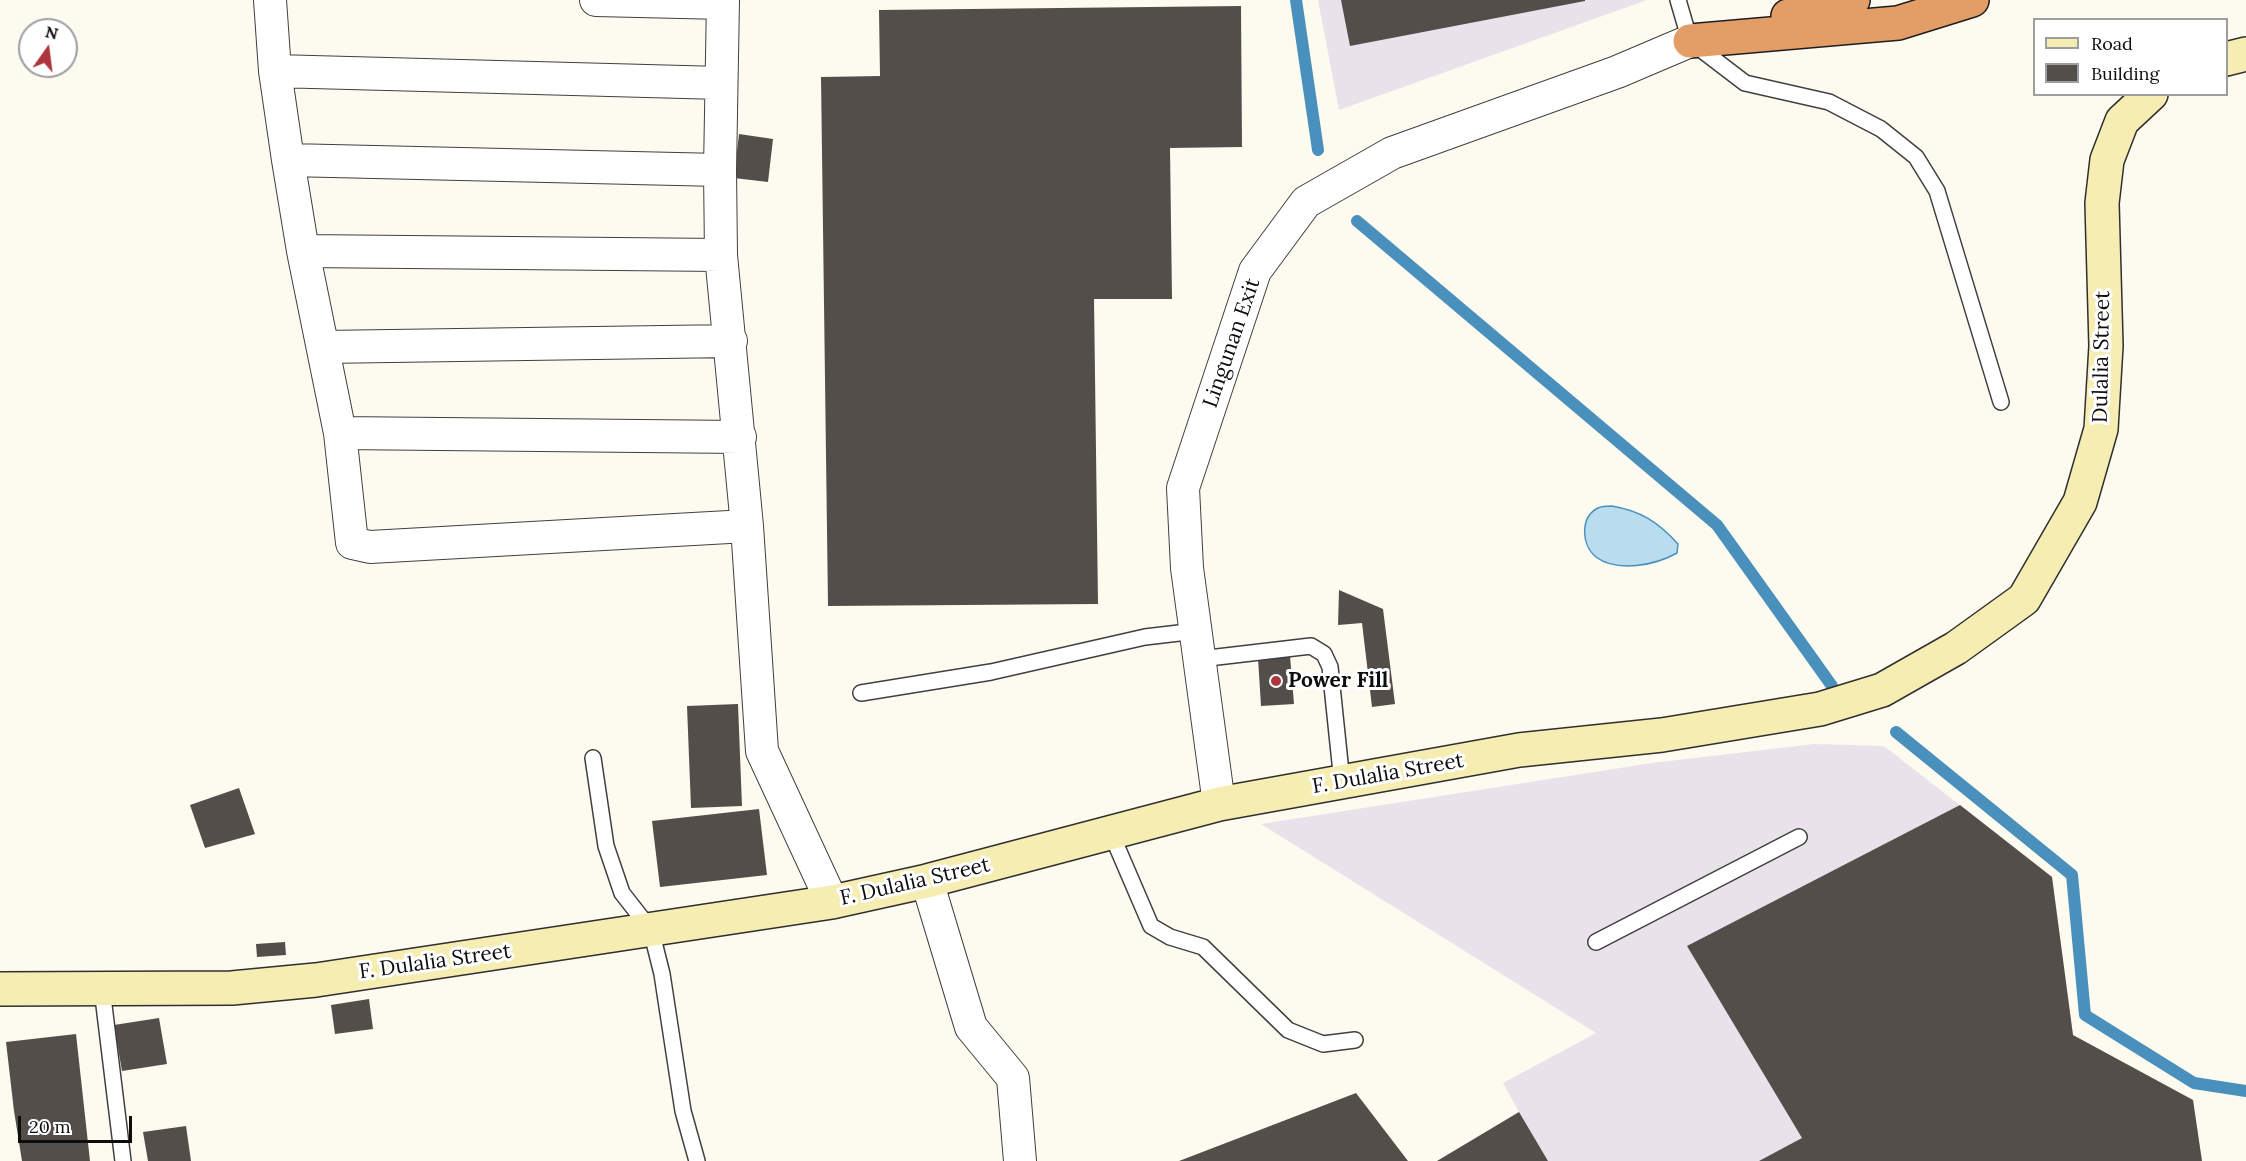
<!DOCTYPE html>
<html>
<head>
<meta charset="utf-8">
<style>
	body { margin:0 }
	#map { position:relative; width:2246px; height:1161px; overflow:hidden; background:#fdfaef; font-family:Lora,serif }
	canvas { display:block }
	.legend { position:absolute; left:2033px; top:18px; width:195px; height:78px; box-sizing:border-box; background:#fff; border:2px solid #9e9e9e; margin:0; padding:8px 10px; list-style:none; font-size:18px; color:#0d0d0d }
	.legend li { display:flex; align-items:center; gap:12px; height:30px }
	.legend b { width:30px; border:2px solid #9e9e9e }
	.north { position:absolute; left:18px; top:18px; width:60px; height:60px; box-sizing:border-box; background:#fff; border:2px solid #9e9e9e; border-radius:50%; rotate:14deg; font-size:16px; font-weight:700; line-height:24px; text-align:center; color:#0d0d0d }
	.north::after { content:''; display:block; margin:auto; width:21px; height:27px; background:#ad353d; clip-path:polygon(50% 0,100% 100%,50% 72%,0 100%) }
	.scale { position:absolute; left:18px; top:1116px; width:114px; height:27px; box-sizing:border-box; border:3px solid #0d0d0d; border-top:0; padding-left:8px; font-size:18px; line-height:21px; white-space:nowrap; color:#0d0d0d; -webkit-text-stroke:4px #fff; paint-order:stroke }
</style>
</head>
<body>
<div id="map">
<canvas width="2246" height="1161"></canvas>
<ul class="legend">
<li><b style="height:8px;background:#f6edb2"></b>Road</li>
<li><b style="height:16px;background:#544e4b"></b>Building</li>
</ul>
<div class="north">N</div>
<div class="scale">20 m</div>
</div>
<script>
const c = document.querySelector('canvas').getContext('2d');
c.lineJoin = 'round';
function paint(path, color) {
  c.fillStyle = color;
  c.fill(path, 'evenodd');
}
function trace(path, color, width, dash) {
  c.strokeStyle = color;
  c.lineWidth = width;
  c.lineCap = dash ? 'butt' : 'round';
  c.setLineDash(dash || []);
  c.stroke(path);
}
function write(font, color, halo, rows, align = 'center') {
  c.font = font + ' Lora,serif';
  c.lineWidth = 6;
  c.setLineDash([]);
  c.textBaseline = 'middle';
  c.strokeStyle = halo;
  c.fillStyle = color;
  for (const [text, x, y, turn = 0] of rows) {
    c.save();
    c.translate(x, y);
    c.rotate((+turn || 0) * Math.PI / 180);
    c.textAlign = isNaN(turn) ? turn : align;
    if (halo) c.strokeText(text, 0, 0);
    c.fillText(text, 0, 0);
    c.restore();
  }
}
paint(new Path2D(`
	M 1318,0 L 1647,0 L 1339,110 Z
	M 1814,744 L 1884,746 L 2052,877 L 2073,1035 L 2193,1100 L 2202,1161 L 1437,1161 L 1519,1112 L 1503,1083 L 1596,1033 L 1261,824 L 1652,763 Z`), '#eae2eb');
const water = new Path2D(`
	M 1612,506 C 1641,511 1658,522 1678,544 L 1677,553 C 1656,565 1617,573 1596,557 C 1581,545 1580,517 1598,508 C 1602,506 1608,506 1612,506 Z`);
paint(water, '#b9dcef');
trace(water, '#4990bd', 1.5);
trace(new Path2D(`
	M 1296,0 L 1318,150
	M 1357,221 L 1717,525 L 1832,686
	M 1896,732 L 2072,875 L 2085,1015 L 2194,1083 L 2246,1091`), '#4990bd', 12);
paint(new Path2D(`
	M 1341,0 L 1585,0 L 1585,1 L 1350,46 Z
	M 1241,6 L 1242,147 L 1170,148 L 1172,299 L 1094,299 L 1098,604 L 828,606 L 821,77 L 880,76 L 879,10 Z
	M 739,134 L 773,139 L 768,182 L 734,178 Z
	M 1339,590 L 1383,609 L 1395,704 L 1372,707 L 1362,623 L 1338,625 Z
	M 1290,656 L 1294,704 L 1261,706 L 1258,658 Z
	M 738,704 L 742,806 L 691,808 L 687,706 Z
	M 239,788 L 255,834 L 205,848 L 190,805 Z
	M 1960,805 L 2052,877 L 2073,1035 L 2193,1100 L 2202,1161 L 1759,1161 L 1802,1138 L 1687,946 Z
	M 759,809 L 767,875 L 660,887 L 652,821 Z
	M 285,942 L 286,955 L 257,957 L 256,944 Z
	M 369,999 L 373,1029 L 335,1034 L 331,1005 Z
	M 159,1018 L 167,1064 L 122,1071 L 114,1025 Z
	M 76,1034 L 90,1161 L 22,1161 L 14,1111 L 6,1042 Z
	M 1356,1093 L 1408,1161 L 1179,1161 Z
	M 1519,1112 L 1548,1161 L 1437,1161 Z
	M 186,1126 L 191,1161 L 148,1161 L 143,1132 Z`), '#544e4b');
const lane = new Path2D(`
	M 1678,0 L 1690,41 L 1745,83 L 1829,102 L 1881,129 L 1916,157 L 1937,191 L 2001,402
	M 1200,659 L 1311,646 L 1324,654 L 1330,667 L 1342,782
	M 861,693 L 991,672 L 1145,637 L 1196,631
	M 593,758 L 606,846 L 622,893 L 651,930 L 662,974 L 683,1111 L 697,1161
	M 1111,833 L 1151,926 L 1170,937 L 1203,947 L 1288,1030 L 1323,1044 L 1355,1040
	M 1596,942 L 1799,837
	M 102,989 L 123,1161`);
const street = new Path2D(`
	M 270,0 L 275,71 L 288,160 L 303,251 L 340,433 L 352,543 L 370,547 L 747,526
	M 596,0 L 723,3
	M 723,0 L 720,170 L 721,255 L 747,526 L 762,751 L 832,902
	M 275,71 L 721,83
	M 288,160 L 720,170
	M 303,251 L 721,255
	M 323,347 L 731,341
	M 340,433 L 740,437
	M 1219,804 L 1187,568 L 1183,488 L 1255,271 L 1306,202 L 1392,153 L 1617,72 L 1690,41
	M 927,881 L 971,1027 L 1013,1078 L 1020,1161`);
const secondary = new Path2D(`
	M 2226,59 L 2246,54
	M 0,989 L 232,988 L 316,980 L 832,902 L 927,881 L 1219,804 L 1519,750 L 1662,735 L 1820,709 L 1882,690 L 1956,648 L 2024,599 L 2080,502 L 2101,429 L 2106,346 L 2102,203 L 2107,160 L 2122,121 L 2151,94`);
const highway = new Path2D(`
	M 1788,16 L 1853,0
	M 1690,41 L 1898,23 L 1972,0`);
trace(lane, '#404040', 18);
trace(street, '#404040', 34);
trace(secondary, '#2f2f2f', 36);
trace(highway, '#1e1e1e', 36);
trace(lane, '#fff', 15);
trace(street, '#fff', 32);
trace(secondary, '#f6edb2', 33);
trace(highway, '#e39e67', 33);
for (const [x, y, r, color] of [
	[1276,681,6,"#ad353d"]
]) {
  const dot = new Path2D();
  dot.arc(x, y, r, 0, 2 * Math.PI);
  c.fillStyle = color;
  c.fill(dot);
  trace(dot, '#fff', 2);
}
write('21px', '#0d0d0d', '#fff', [
	["Lingunan Exit",1232,343,-71],
	["Dulalia Street",2102,357,-89],
	["F. Dulalia Street",1388,774,-10],
	["F. Dulalia Street",915,882,-13],
	["F. Dulalia Street",435,962,-8]
]);
write('bold 21px', '#0d0d0d', '#fff', [
	["Power Fill",1288,681]
], 'left');
</script>
</body>
</html>
